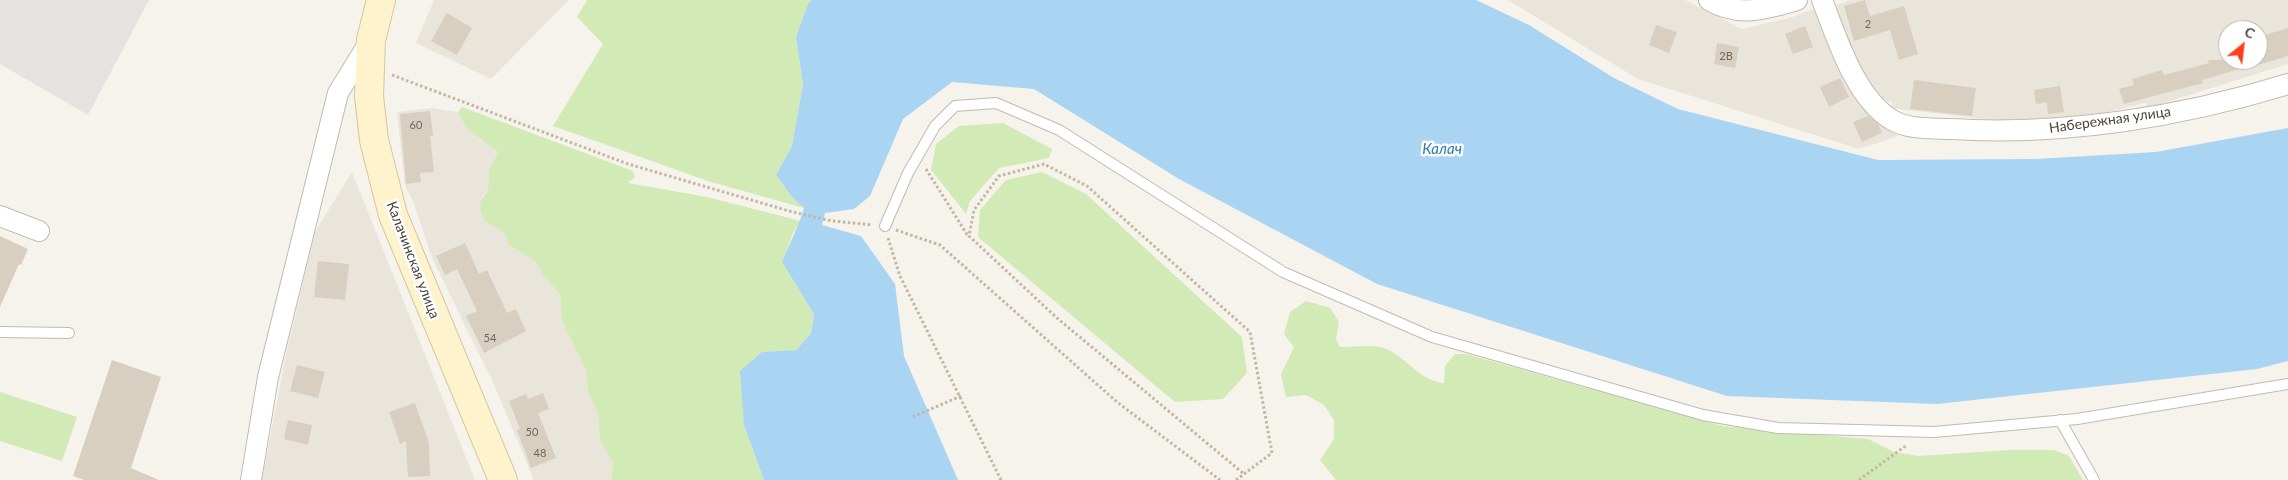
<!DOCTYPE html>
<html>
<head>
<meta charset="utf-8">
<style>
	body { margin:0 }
	#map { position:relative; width:2288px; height:480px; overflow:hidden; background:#f6f3ec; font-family:Lato,sans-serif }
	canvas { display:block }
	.north { position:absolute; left:2218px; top:20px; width:50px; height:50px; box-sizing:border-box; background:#fff; border:1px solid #b7b4b0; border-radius:50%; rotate:29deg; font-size:14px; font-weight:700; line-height:20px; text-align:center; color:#4b4439 }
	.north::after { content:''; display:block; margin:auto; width:18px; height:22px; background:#fc3f1d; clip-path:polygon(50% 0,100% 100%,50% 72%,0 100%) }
</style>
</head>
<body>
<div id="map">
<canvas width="2288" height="480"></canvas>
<div class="north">С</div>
</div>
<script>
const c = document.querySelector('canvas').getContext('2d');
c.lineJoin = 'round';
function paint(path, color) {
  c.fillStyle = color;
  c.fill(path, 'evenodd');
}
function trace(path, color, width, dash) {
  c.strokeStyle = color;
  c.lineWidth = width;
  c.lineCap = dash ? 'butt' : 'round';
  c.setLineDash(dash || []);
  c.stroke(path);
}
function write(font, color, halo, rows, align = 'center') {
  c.font = font + ' Lato,sans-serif';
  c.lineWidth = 5;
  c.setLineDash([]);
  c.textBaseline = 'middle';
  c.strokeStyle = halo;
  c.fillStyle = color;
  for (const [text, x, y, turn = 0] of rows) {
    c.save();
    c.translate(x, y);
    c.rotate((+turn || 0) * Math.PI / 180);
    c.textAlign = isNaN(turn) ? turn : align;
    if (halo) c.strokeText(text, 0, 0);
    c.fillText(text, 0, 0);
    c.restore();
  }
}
paint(new Path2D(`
	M 434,0 L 569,0 L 491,79 L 416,43 Z
	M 1508,0 L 1685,0 L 1742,29 L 1793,17 L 1818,7 L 1864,103 L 1898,136 L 1859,149 L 1638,79 Z
	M 1850,0 L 2288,0 L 2288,64 L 2148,108 L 2145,103 L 2075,120 L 2025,124 L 1892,108 L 1892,102 L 1882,100 L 1865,79 L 1833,6 ZM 2228,30 L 2258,30 L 2258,60 L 2228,60 Z
	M 432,108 L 458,112 L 466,128 L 498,152 L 489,170 L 488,192 L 481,197 L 505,233 L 509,245 L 536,262 L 543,276 L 560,294 L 562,321 L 586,370 L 588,393 L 598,413 L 600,440 L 613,463 L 611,480 L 534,480 L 492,380 L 432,258 L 413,201 L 405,186 L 397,112 Z
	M 352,172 L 475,480 L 262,480 L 286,355 L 315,232 Z`), '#eae5da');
paint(new Path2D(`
	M 587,0 L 812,0 L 808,4 L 796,37 L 803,84 L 792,146 L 776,175 L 792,197 L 804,208 L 711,182 L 553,126 L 603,44 L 577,17 Z
	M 462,107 L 633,171 L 635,177 L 628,183 L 707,197 L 801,221 L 793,233 L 782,262 L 814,314 L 811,333 L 796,350 L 762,352 L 744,425 L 764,480 L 611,480 L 613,463 L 600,440 L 598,413 L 588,393 L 586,370 L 562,321 L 560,294 L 543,276 L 536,262 L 509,245 L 505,233 L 484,220 C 480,208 477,201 488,192 L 489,170 L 498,152 L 466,128 L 458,112 Z
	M 1003,123 L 1052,149 L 1049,158 L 999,168 L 970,201 L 966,214 L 931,170 L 936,144 L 959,126 Z
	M 1042,172 L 1086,194 L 1242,337 L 1247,373 L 1223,399 L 1175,402 L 978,237 L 980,210 L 1006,180 Z
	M 1306,301 L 1330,308 L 1339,322 L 1336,339 L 1340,347 C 1353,347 1372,344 1384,348 C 1407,357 1419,381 1444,383 L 1445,366 L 1455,354 L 1466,354 L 1723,426 L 1868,439 L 1894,452 L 1919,456 L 2009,450 L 2054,450 L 2069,456 L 2083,480 L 1336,480 L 1320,460 L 1334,439 L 1334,420 L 1324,405 L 1306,395 L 1286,397 L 1281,374 L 1294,347 L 1284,334 L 1290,312 Z
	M 0,392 L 77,417 L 62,461 L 0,441 Z`), '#d2eab5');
paint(new Path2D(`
	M 0,0 L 149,0 L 88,115 L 0,64 Z`), '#e5e3e0');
paint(new Path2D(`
	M 812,0 L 1476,0 L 1529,25 L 1614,78 L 1678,109 L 1878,160 L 2035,159 L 2156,152 L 2288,128 L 2288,361 L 2257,369 L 1937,404 L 1727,396 L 1377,284 L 1179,179 L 1034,89 L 952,82 L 903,119 L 870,196 L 854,209 L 825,213 L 822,225 L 861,236 L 895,284 L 904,356 L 958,480 L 764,480 L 744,425 L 740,371 L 762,352 L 796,350 L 811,333 L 814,314 L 782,262 C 789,244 799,226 804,208 L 792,197 L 776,175 L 792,146 L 803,84 L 796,37 L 808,4 Z`), '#a9d4f2');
paint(new Path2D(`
	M 1865,0 L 1870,16 L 1904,6 L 1918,54 L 1899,60 L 1890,30 L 1854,41 L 1844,6 Z
	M 447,13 L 472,28 L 457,55 L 431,41 Z
	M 1656,25 L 1677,32 L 1669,53 L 1649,45 Z
	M 1805,26 L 1813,47 L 1793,54 L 1785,34 Z
	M 2288,28 L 2288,56 L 2258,65 L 2258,37 Z
	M 1717,43 L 1739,47 L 1735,68 L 1714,64 Z
	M 2208,60 L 2255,60 L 2256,64 L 2202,80 L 2203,83 L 2124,104 L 2119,89 L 2134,85 L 2132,79 L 2162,70 L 2164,75 L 2209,63 Z
	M 1840,78 L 1849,97 L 1829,107 L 1820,87 Z
	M 1914,80 L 1976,88 L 1972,116 L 1910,109 Z
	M 2060,86 L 2064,112 L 2048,114 L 2047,102 L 2036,104 L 2034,90 Z
	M 430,111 L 433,136 L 430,136 L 434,172 L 420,173 L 421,182 L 406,184 L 400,114 Z
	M 1868,116 L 1878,124 L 1882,133 L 1862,142 L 1853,122 Z
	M 0,236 L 28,249 L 21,265 L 19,264 L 0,307 Z
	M 465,243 L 479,274 L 487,270 L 507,313 L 516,309 L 526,331 L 484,353 L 466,316 L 477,311 L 457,269 L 445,275 L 436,256 Z
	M 318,261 L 349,264 L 345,300 L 314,297 Z
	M 112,360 L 161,377 L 131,468 L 159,480 L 84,480 L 73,476 Z
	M 297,365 L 325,372 L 318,398 L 290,391 Z
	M 543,393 L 549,409 L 538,413 L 556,458 L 531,468 L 517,430 L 520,429 L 509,401 L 526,394 L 528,399 Z
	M 415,403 L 429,443 L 430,476 L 408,477 L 406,441 L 400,444 L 389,412 Z
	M 288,420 L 312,425 L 308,445 L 284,439 Z`), '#d8cfc1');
const service = new Path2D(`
	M 885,226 L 908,173 L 935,126 L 955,106 L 996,103 L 1059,130 L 1283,272 L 1432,337 L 1703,415 L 1778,428 L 1934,432 L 2077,419 L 2288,384
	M 0,332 L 69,333
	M 2060,420 L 2094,480`);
const minor = new Path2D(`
	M 1709,0 C 1738,18 1766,9 1797,0
	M 1822,0 C 1837,38 1855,98 1892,120 C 1910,130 1931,128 1951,129 C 2063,136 2181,117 2288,84
	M 0,216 L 39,231
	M 251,480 L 268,377 L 338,93 L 370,41`);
const secondary = new Path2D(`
	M 381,0 L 371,40 L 369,96 L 374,140 L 393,215 L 503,480`);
trace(service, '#c2bbae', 12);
trace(minor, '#c2bbae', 22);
trace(secondary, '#d6c79b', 30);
trace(new Path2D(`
	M 392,75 L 628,164 L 789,211 L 832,221 L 872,225
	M 926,169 L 968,236
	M 896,230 L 940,245 L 1117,402 L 1220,480
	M 888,238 L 900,276 L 1001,480
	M 913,417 L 961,396
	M 1236,480 L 1272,453 L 1250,332 L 1087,186 L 1044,164 L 999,176 L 974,210 L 969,236 L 1057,318 L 1244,474
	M 1859,480 L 1907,445`), '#c4b79f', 3, [2.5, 2.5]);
trace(service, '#fff', 10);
trace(minor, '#fff', 20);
trace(secondary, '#fff3cd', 28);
write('11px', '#6e675b', null, [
	["2",1868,24],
	["2В",1726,56],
	["60",416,125],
	["54",490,338],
	["50",532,432],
	["48",540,453]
]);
write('14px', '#4b4439', '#fff', [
	["Набережная улица",2110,120,-8],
	["Калачинская улица",413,260,69]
]);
write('italic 15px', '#2e7ab2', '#fff', [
	["Калач",1442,149]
]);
</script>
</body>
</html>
